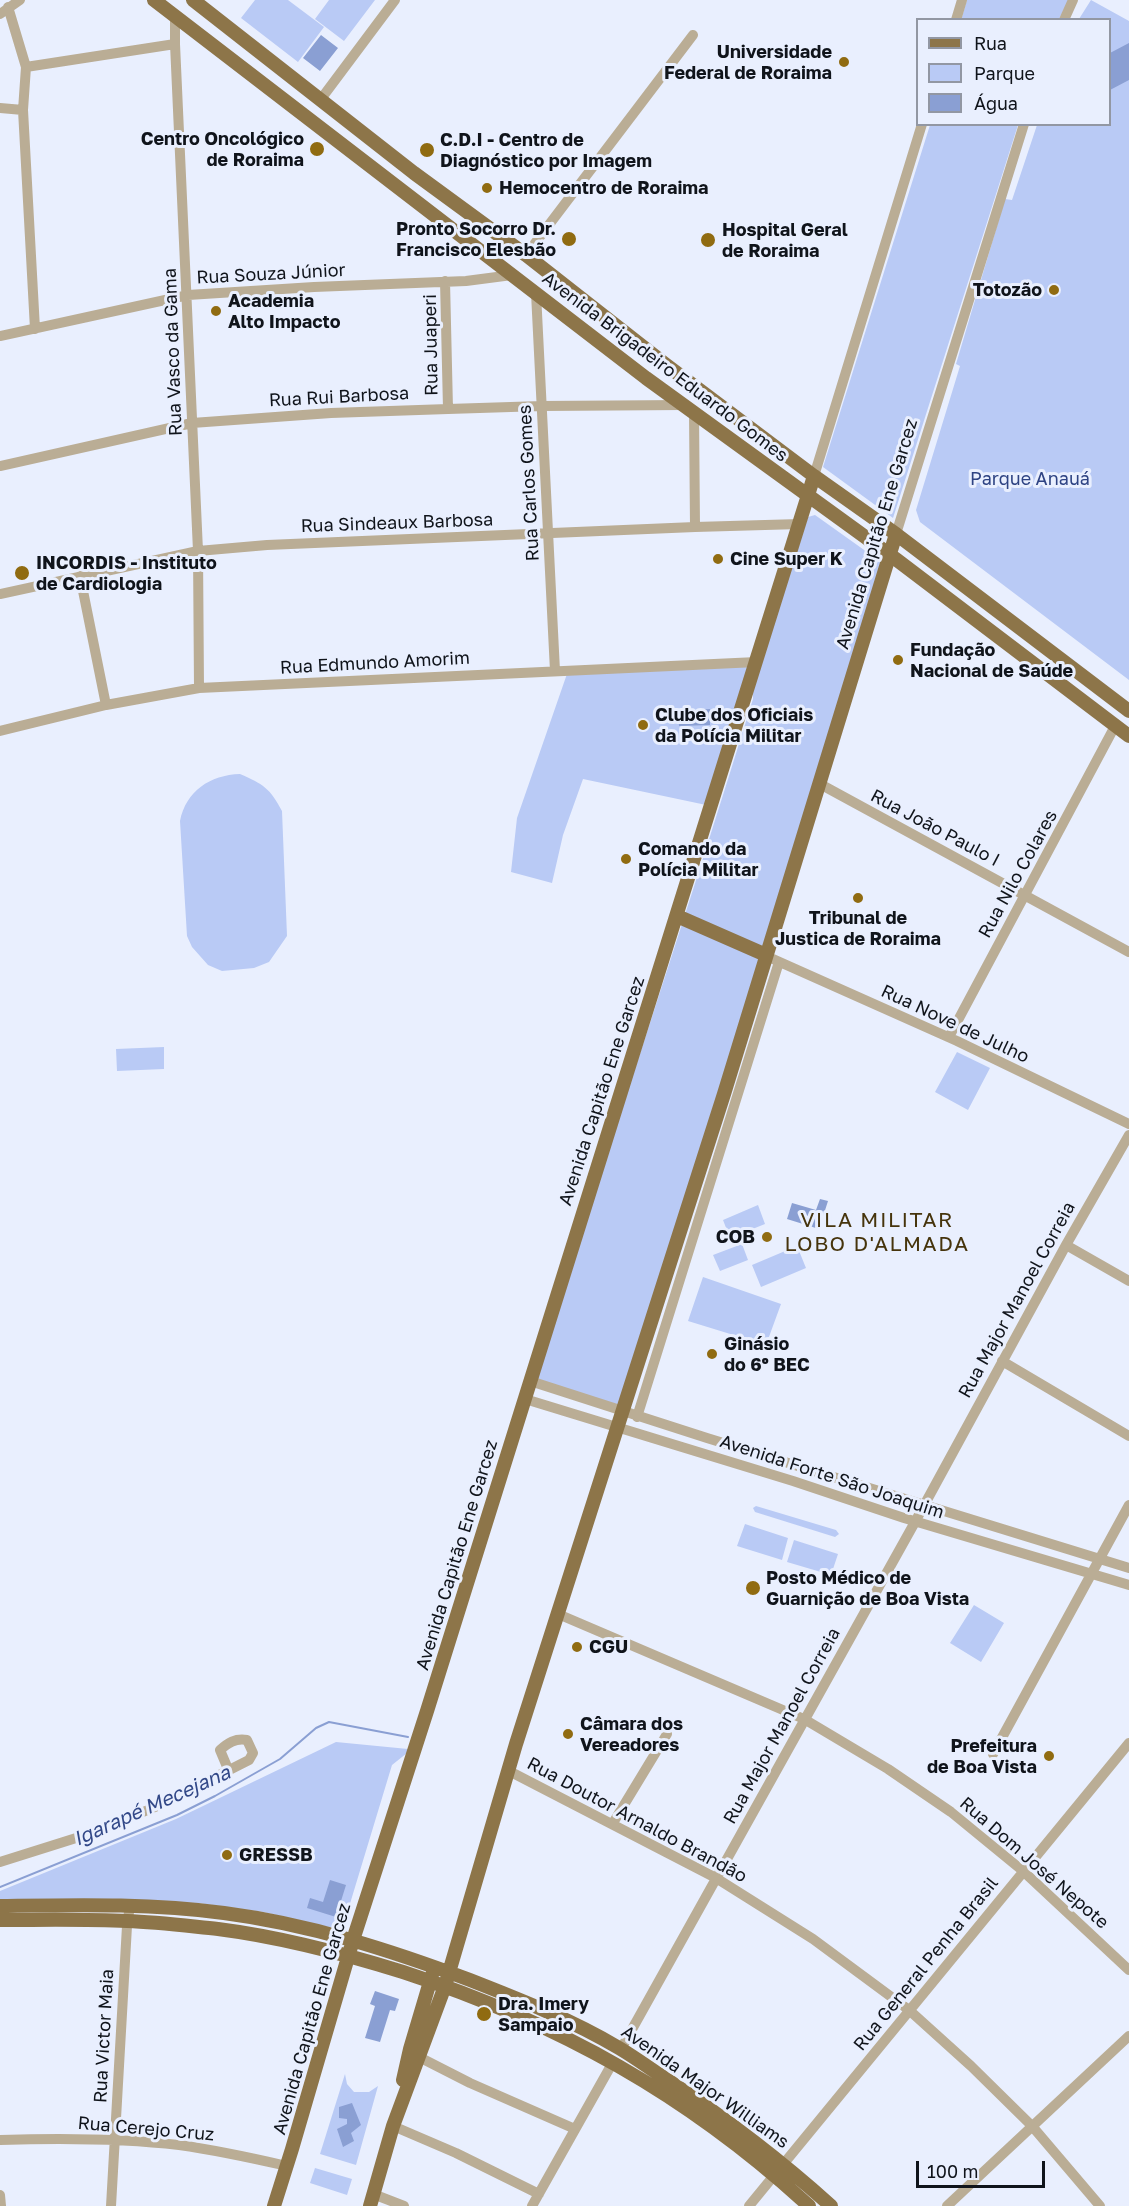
<!DOCTYPE html>
<html>
<head>
<meta charset="utf-8">
<style>
	body { margin:0 }
	#map { position:relative; width:1129px; height:2206px; overflow:hidden; background:#e9effe; font-family:"Golos Text",sans-serif }
	canvas { display:block }
	.legend { position:absolute; left:916px; top:18px; width:195px; height:108px; box-sizing:border-box; background:#e9effe; border:2px solid #9297a3; margin:0; padding:8px 10px; list-style:none; font-size:18px; color:#10141b }
	.legend li { display:flex; align-items:center; gap:12px; height:30px }
	.legend b { width:30px; border:2px solid #9297a3 }
	.scale { position:absolute; left:916px; top:2161px; width:129px; height:27px; box-sizing:border-box; border:3px solid #10141b; border-top:0; padding-left:8px; font-size:18px; line-height:21px; white-space:nowrap; color:#10141b; -webkit-text-stroke:4px #e9effe; paint-order:stroke }
</style>
</head>
<body>
<div id="map">
<canvas width="1129" height="2206"></canvas>
<ul class="legend">
<li><b style="height:8px;background:#8d7549"></b>Rua</li>
<li><b style="height:16px;background:#b9caf5"></b>Parque</li>
<li><b style="height:16px;background:#8a9fd3"></b>Água</li>
</ul>
<div class="scale">100 m</div>
</div>
<script>
const c = document.querySelector('canvas').getContext('2d');
c.lineJoin = 'round';
function paint(path, color) {
  c.fillStyle = color;
  c.fill(path, 'evenodd');
}
function trace(path, color, width, dash) {
  c.strokeStyle = color;
  c.lineWidth = width;
  c.lineCap = dash ? 'butt' : 'round';
  c.setLineDash(dash || []);
  c.stroke(path);
}
function write(font, color, halo, rows, align = 'center') {
  c.font = font + ' "Golos Text",sans-serif';
  c.lineWidth = 6;
  c.setLineDash([]);
  c.textBaseline = 'middle';
  c.strokeStyle = halo;
  c.fillStyle = color;
  for (const [text, x, y, turn = 0] of rows) {
    c.save();
    c.translate(x, y);
    c.rotate((+turn || 0) * Math.PI / 180);
    c.textAlign = isNaN(turn) ? turn : align;
    if (halo) c.strokeText(text, 0, 0);
    c.fillText(text, 0, 0);
    c.restore();
  }
}
paint(new Path2D(`
	M 255,0 L 288,0 L 324,27 L 298,62 L 241,18 Z
	M 329,0 L 375,0 L 344,41 L 315,19 Z
	M 967,0 L 1069,0 L 1059,19 L 961,20 Z
	M 1091,0 L 1129,21 L 1129,680 L 920,522 L 916,510 L 960,366 L 956,364 L 1005,199 L 1012,200 L 1037,125 L 1110,124 L 1110,20 L 1079,19 Z
	M 930,125 L 1018,125 L 893,518 L 823,467 Z
	M 815,515 L 881,562 L 623,1412 L 530,1381 C 608,1155 682,928 753,699 L 753,690 L 808,517 Z
	M 757,662 L 711,806 L 583,779 L 563,835 L 552,883 L 511,872 L 517,818 L 568,671 Z
	M 240,774 C 263,784 270,788 282,811 L 287,936 L 269,962 L 254,968 L 222,971 L 208,965 L 192,947 L 187,936 L 180,821 C 186,791 210,775 240,774 Z
	M 164,1047 L 164,1069 L 117,1071 L 116,1049 Z
	M 957,1052 L 990,1068 L 968,1110 L 935,1092 Z
	M 758,1205 L 765,1224 L 730,1238 L 723,1220 Z
	M 742,1244 L 748,1260 L 720,1271 L 713,1255 Z
	M 797,1246 L 806,1268 L 761,1287 L 752,1265 Z
	M 703,1277 L 781,1304 L 766,1345 L 688,1321 Z
	M 756,1506 L 836,1530 L 839,1534 L 835,1537 L 755,1512 L 753,1508 Z
	M 745,1524 L 788,1538 L 782,1560 L 737,1546 Z
	M 794,1540 L 838,1554 L 831,1575 L 787,1562 Z
	M 974,1605 L 1004,1623 L 981,1662 L 950,1643 Z
	M 336,1742 L 408,1749 L 407,1753 L 392,1765 L 342,1930 L 263,1912 L 198,1903 L 0,1900 L 0,1891 L 176,1819 Z
	M 345,2074 L 347,2084 L 354,2092 L 369,2092 L 378,2086 L 356,2165 L 320,2154 Z
	M 315,2168 L 352,2179 L 347,2195 L 310,2183 Z`), '#b9caf5');
paint(new Path2D(`
	M 321,35 L 338,48 L 320,71 L 303,58 Z
	M 1129,43 L 1129,80 L 1110,90 L 1110,53 Z
	M 710,709 L 710,725 L 679,726 L 678,711 Z
	M 820,1199 L 828,1201 L 819,1229 L 787,1219 L 792,1203 L 816,1210 Z
	M 330,1880 L 346,1885 L 336,1917 L 307,1908 L 310,1898 L 323,1902 Z
	M 375,1991 L 399,1999 L 395,2011 L 390,2010 L 380,2042 L 365,2038 L 375,2006 L 370,2004 Z
	M 352,2103 L 361,2125 L 351,2133 L 354,2141 L 343,2147 L 337,2129 L 347,2124 L 347,2119 L 339,2118 L 339,2107 Z`), '#8a9fd3');
trace(new Path2D(`
	M 0,1887 L 177,1815 L 215,1796 L 280,1759 L 316,1728 L 329,1722 L 408,1737`), '#8a9fd3', 2);
trace(new Path2D(`
	M 8,7 L 26,67 L 23,110 L 35,329
	M 0,14 L 20,0
	M 175,16 L 175,44 L 198,551 L 199,688
	M 956,20 L 962,0
	M 1064,20 L 1073,0
	M 26,67 L 175,44
	M 321,99 L 395,0
	M 0,108 L 23,110
	M 526,255 L 693,35
	M 445,281 L 448,409
	M 536,293 L 555,671
	M 0,336 L 188,295 L 314,287 L 466,281 L 512,275
	M 694,412 L 695,527
	M 0,466 L 192,423 L 331,413 L 448,409 L 542,406 L 684,405
	M 814,476 L 922,124
	M 896,534 L 1024,124
	M 80,576 L 106,705
	M 0,594 L 198,551 L 267,545 L 695,527 L 800,524
	M 0,731 L 106,705 L 199,688 L 757,662
	M 820,784 L 1129,952
	M 773,959 L 957,1041 L 1129,1124
	M 949,1037 L 1115,726
	M 1066,1245 L 1129,1281
	M 1002,1361 L 1129,1436
	M 530,1381 L 707,1438 L 1129,1568
	M 525,1399 L 793,1481 L 904,1518 L 1129,1585
	M 637,1417 L 779,962
	M 558,1614 L 804,1719 L 888,1769 L 951,1812 L 1023,1871 L 1129,1970
	M 993,1754 L 1129,1505
	M 509,1771 L 716,1878 L 813,1939 L 909,2010 L 971,2066 L 1032,2126 L 1100,2206
	M 613,1823 L 667,1734
	M 0,1862 L 92,1833 L 160,1805 L 249,1760 L 253,1753 L 247,1740 C 235,1738 228,1743 220,1750 L 228,1769
	M 621,2049 L 915,1522 L 1066,1245 L 1129,1135
	M 419,2057 L 470,2083 L 575,2129
	M 393,2126 L 456,2153 L 539,2194
	M 0,2140 C 60,2138 119,2138 179,2145 C 215,2150 252,2158 287,2166
	M 373,2194 L 404,2206
	M 0,2195 L 1,2206
	M 111,2206 L 127,1926 L 130,1905
	M 532,2206 L 613,2062
	M 749,2206 L 1129,1743
	M 947,2206 L 1129,2036`), '#baad95', 10);
trace(new Path2D(`
	M 154,0 L 646,378 L 897,560 L 1129,736
	M 193,0 L 414,173 L 526,255 L 665,364 L 814,476 L 896,534 L 1129,711
	M 677,916 L 766,955
	M 0,1906 C 75,1905 149,1903 224,1913 C 309,1924 390,1950 470,1980 C 521,2000 572,2020 619,2048 C 636,2058 652,2070 669,2081 C 726,2119 780,2160 831,2206
	M 0,1920 C 42,1920 85,1919 127,1921 C 157,1922 188,1926 218,1929 C 281,1937 342,1953 403,1972 C 559,2023 688,2095 809,2206
	M 403,2080 L 410,2049 L 432,1975
	M 274,2206 L 292,2149 L 353,1940 L 427,1711 L 814,476
	M 370,2206 L 393,2126 L 445,1986 L 516,1744 L 724,1094 L 896,534`), '#8d7549', 14);
for (const [x, y, r, color] of [
	[844,62,6,"#906b11"],
	[317,149,8,"#906b11"],
	[427,150,8,"#906b11"],
	[487,188,6,"#906b11"],
	[569,239,8,"#906b11"],
	[708,240,8,"#906b11"],
	[1054,290,6,"#906b11"],
	[216,311,6,"#906b11"],
	[718,559,6,"#906b11"],
	[22,573,8,"#906b11"],
	[898,660,6,"#906b11"],
	[643,725,6,"#906b11"],
	[626,859,6,"#906b11"],
	[858,898,6,"#906b11"],
	[767,1237,6,"#906b11"],
	[712,1354,6,"#906b11"],
	[753,1588,8,"#906b11"],
	[577,1647,6,"#906b11"],
	[568,1734,6,"#906b11"],
	[1049,1756,6,"#906b11"],
	[227,1855,6,"#906b11"],
	[484,2014,8,"#906b11"]
]) {
  const dot = new Path2D();
  dot.arc(x, y, r, 0, 2 * Math.PI);
  c.fillStyle = color;
  c.fill(dot);
  trace(dot, '#e9effe', 2);
}
write('bold 18px', '#10141b', '#e9effe', [
	["Universidade",832,52,"right"],
	["Federal de Roraima",832,73,"right"],
	["Centro Oncológico",304,139,"right"],
	["de Roraima",304,160,"right"],
	["C.D.I - Centro de",440,140],
	["Diagnóstico por Imagem",440,161],
	["Hemocentro de Roraima",499,188],
	["Pronto Socorro Dr.",556,229,"right"],
	["Francisco Elesbão",556,250,"right"],
	["Hospital Geral",722,230],
	["de Roraima",722,251],
	["Totozão",1042,290,"right"],
	["Academia",228,301],
	["Alto Impacto",228,322],
	["Cine Super K",730,559],
	["INCORDIS - Instituto",36,563],
	["de Cardiologia",36,584],
	["Fundação",910,650],
	["Nacional de Saúde",910,671],
	["Clube dos Oficiais",655,715],
	["da Polícia Militar",655,736],
	["Comando da",638,849],
	["Polícia Militar",638,870],
	["Tribunal de",858,918,"center"],
	["Justica de Roraima",858,939,"center"],
	["COB",755,1237,"right"],
	["Ginásio",724,1344],
	["do 6º BEC",724,1365],
	["Posto Médico de",766,1578],
	["Guarnição de Boa Vista",766,1599],
	["CGU",589,1647],
	["Câmara dos",580,1724],
	["Vereadores",580,1745],
	["Prefeitura",1037,1746,"right"],
	["de Boa Vista",1037,1767,"right"],
	["GRESSB",239,1855],
	["Dra. Imery",498,2004],
	["Sampaio",498,2025]
], 'left');
write('18px', '#10141b', '#e9effe', [
	["Rua Souza Júnior",271,274,-3],
	["Rua Juaperi",431,345,-91],
	["Rua Vasco da Gama",173,352,-92],
	["Avenida Brigadeiro Eduardo Gomes",665,367,37],
	["Rua Rui Barbosa",339,397,-3],
	["Rua Carlos Gomes",529,483,-93],
	["Rua Sindeaux Barbosa",397,523,-2],
	["Avenida Capitão Ene Garcez",877,534,-73],
	["Rua Edmundo Amorim",375,663,-3],
	["Rua João Paulo I",935,828,28],
	["Rua Nilo Colares",1018,874,-61],
	["Rua Nove de Julho",955,1024,25],
	["Avenida Capitão Ene Garcez",602,1091,-72],
	["Rua Major Manoel Correia",1017,1300,-61],
	["Avenida Forte São Joaquim",832,1477,18],
	["Avenida Capitão Ene Garcez",457,1555,-73],
	["Rua Major Manoel Correia",782,1726,-61],
	["Rua Doutor Arnaldo Brandão",637,1820,28],
	["Rua Dom José Nepote",1034,1863,41],
	["Rua General Penha Brasil",926,1964,-51],
	["Avenida Capitão Ene Garcez",312,2019,-74],
	["Rua Victor Maia",104,2036,-87],
	["Avenida Major Williams",705,2087,35],
	["Rua Cerejo Cruz",146,2129,5]
]);
write('18px', '#2e4383', '#e9effe', [
	["Parque Anauá",1030,479]
]);
write('italic 20px', '#324888', '#e9effe', [
	["Igarapé Mecejana",152,1806,-24]
]);
c.letterSpacing = '1.5px';
write('21px', '#46340c', '#e9effe', [
	["VILA MILITAR",877,1220],
	["LOBO D'ALMADA",877,1244]
]);
c.letterSpacing = '0px';
</script>
</body>
</html>
